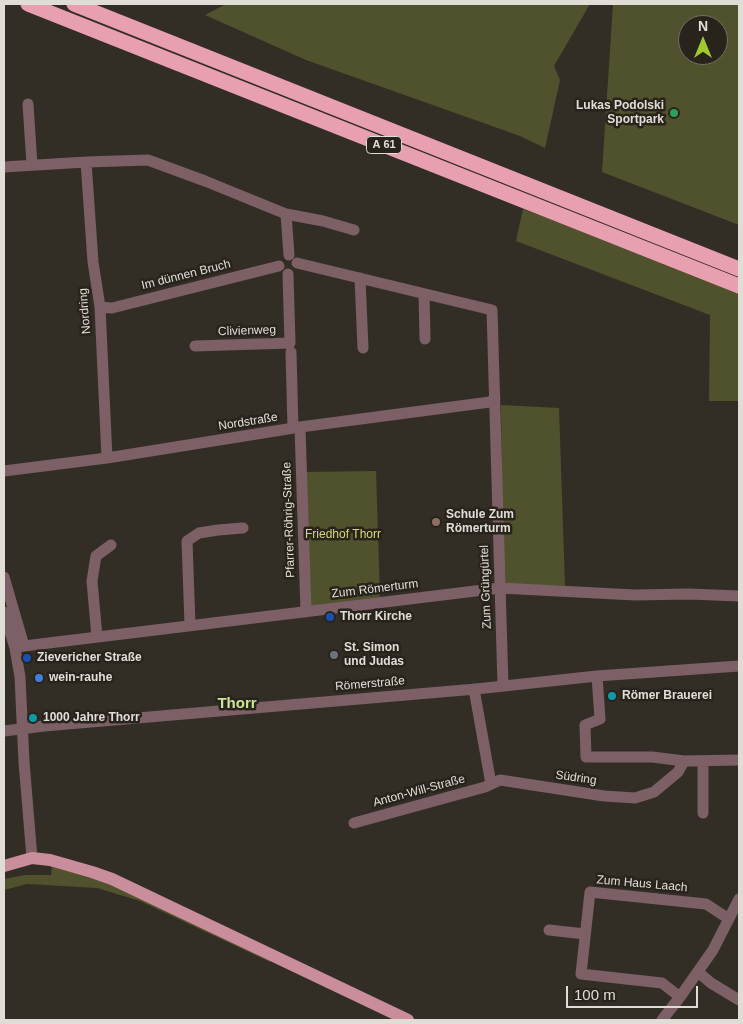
<!DOCTYPE html>
<html>
<head>
<meta charset="utf-8">
<style>
	body { margin:0 }
	#map { position:relative; width:743px; height:1024px; overflow:hidden; background:#332e25; font-family:Helvetica,sans-serif }
	canvas { display:block }
	.frame { position:absolute; inset:0; border:5px solid #e0ddd7; pointer-events:none }
	.north { position:absolute; left:678px; top:15px; width:50px; height:50px; box-sizing:border-box; background:#29241b; border:1px solid #726e66; border-radius:50%; rotate:0deg; font-size:14px; font-weight:700; line-height:20px; text-align:center; color:#e0ddd7 }
	.north::after { content:''; display:block; margin:auto; width:18px; height:22px; background:#a0c92b; clip-path:polygon(50% 0,100% 100%,50% 72%,0 100%) }
	.scale { position:absolute; left:566px; top:986px; width:132px; height:22px; box-sizing:border-box; border:2px solid #e0ddd7; border-top:0; padding-left:6px; font-size:15px; line-height:18px; white-space:nowrap; color:#e0ddd7; -webkit-text-stroke:4px #29241b; paint-order:stroke }
</style>
</head>
<body>
<div id="map">
<canvas width="743" height="1024"></canvas>
<div class="frame"></div>
<div class="north">N</div>
<div class="scale">100 m</div>
</div>
<script>
const c = document.querySelector('canvas').getContext('2d');
c.lineJoin = 'round';
function paint(path, color) {
  c.fillStyle = color;
  c.fill(path, 'evenodd');
}
function trace(path, color, width, dash) {
  c.strokeStyle = color;
  c.lineWidth = width;
  c.lineCap = dash ? 'butt' : 'round';
  c.setLineDash(dash || []);
  c.stroke(path);
}
function write(font, color, halo, rows, align = 'center') {
  c.font = font + ' Helvetica,sans-serif';
  c.lineWidth = 5;
  c.setLineDash([]);
  c.textBaseline = 'middle';
  c.strokeStyle = halo;
  c.fillStyle = color;
  for (const [text, x, y, turn = 0] of rows) {
    c.save();
    c.translate(x, y);
    c.rotate((+turn || 0) * Math.PI / 180);
    c.textAlign = isNaN(turn) ? turn : align;
    if (halo) c.strokeText(text, 0, 0);
    c.fillText(text, 0, 0);
    c.restore();
  }
}
paint(new Path2D(`
	M 226,4 L 590,4 L 554,66 L 560,80 L 545,148 L 520,136 L 306,60 L 205,15 Z
	M 613,4 L 739,4 L 739,225 L 602,172 ZM 688,25 L 718,25 L 718,55 L 688,55 Z
	M 523,209 L 545,217 L 739,293 L 739,401 L 709,401 L 710,315 L 516,241 Z
	M 501,405 L 559,408 L 565,586 L 507,584 L 504,582 L 503,578 Z
	M 376,471 L 380,597 L 310,606 L 305,472 Z
	M 52,867 L 106,881 L 270,961 L 270,962 L 140,901 L 97,888 L 27,884 L 4,890 L 4,879 L 25,875 L 51,875 Z`), '#50522d');
trace(new Path2D(`
	M 28,104 L 32,165
	M 86,162 L 93,262 L 100,307 L 107,458
	M 4,167 L 86,162 L 148,160 L 205,181 L 286,214 L 289,255
	M 286,214 L 323,221 L 354,230
	M 297,263 L 492,310 L 503,686
	M 360,278 L 363,348
	M 424,294 L 425,339
	M 100,307 L 112,308 L 279,266
	M 195,346 L 290,343 L 288,274
	M 291,352 L 293,428
	M 300,427 L 306,612
	M 4,471 L 107,458 L 300,427 L 490,402 L 495,398
	M 4,577 L 24,646
	M 4,612 L 15,648 L 20,677 L 24,762 L 32,858
	M 190,625 L 187,541 L 199,533 L 218,530 L 243,528
	M 97,637 L 92,581 L 96,556 L 111,545
	M 15,648 L 24,646 L 500,588 L 635,595 L 689,594 L 739,596
	M 597,676 L 600,719 L 585,725 L 586,757 L 652,757 L 684,761
	M 474,689 L 491,784
	M 4,731 L 44,726 L 476,689 L 597,676 L 739,666
	M 703,761 L 703,813
	M 354,823 L 485,787 L 500,780 L 604,796 L 635,798 L 654,792 L 678,772 L 684,761 L 739,760
	M 549,930 L 585,934
	M 698,972 L 711,983 L 739,1000
	M 680,997 L 662,983 L 581,974 L 590,892 L 706,904 L 729,919
	M 662,1020 L 680,997 L 713,950 L 739,899`), '#7d5f66', 11);
trace(new Path2D(`
	M 4,866 L 32,858 L 50,860 L 92,872 L 112,879 L 408,1020`), '#ca8d9b', 12);
trace(new Path2D(`
	M 28,4 L 739,286
	M 74,4 L 739,269`), '#e89fb0', 15);
for (const [x, y, r, color] of [
	[674,113,5,"#2e9e5b"],
	[436,522,5,"#8d6e63"],
	[330,617,5,"#1a4fb4"],
	[334,655,5,"#6b7280"],
	[27,658,5,"#1a4fb4"],
	[39,678,5,"#3f7fe0"],
	[612,696,5,"#0f9aa8"],
	[33,718,5,"#0f9aa8"]
]) {
  const dot = new Path2D();
  dot.arc(x, y, r, 0, 2 * Math.PI);
  c.fillStyle = color;
  c.fill(dot);
  trace(dot, '#29241b', 2);
}
for (const [x, y, w] of [
	[384,145,35]
]) {
  const box = new Path2D();
  box.roundRect(x - w / 2, y - 8.5, w, 17, 4);
  c.fillStyle = '#29241b';
  c.fill(box);
  trace(box, '#e0ddd7', 1);
}
write('bold 11px', '#e0ddd7', null, [
	["A 61",384,145]
]);
write('bold 12px', '#e0ddd7', '#29241b', [
	["Lukas Podolski",664,106,"right"],
	["Sportpark",664,120,"right"],
	["Schule Zum",446,515],
	["Römerturm",446,529],
	["Thorr Kirche",340,617],
	["St. Simon",344,648],
	["und Judas",344,662],
	["Zievericher Straße",37,658],
	["wein-rauhe",49,678],
	["Römer Brauerei",622,696],
	["1000 Jahre Thorr",43,718]
], 'left');
write('12px', '#e0ddd7', '#29241b', [
	["Im dünnen Bruch",186,275,-14],
	["Nordring",85,311,-95],
	["Clivienweg",247,331,-2],
	["Nordstraße",248,422,-9],
	["Pfarrer-Röhrig-Straße",289,520,-92],
	["Zum Grüngürtel",486,587,-92],
	["Zum Römerturm",375,589,-7],
	["Römerstraße",370,684,-5],
	["Südring",576,778,8],
	["Anton-Will-Straße",419,791,-15],
	["Zum Haus Laach",642,884,5]
]);
write('12px', '#d4d97a', '#29241b', [
	["Friedhof Thorr",343,535]
]);
write('bold 15px', '#cce59b', '#29241b', [
	["Thorr",237,704]
]);
</script>
</body>
</html>
